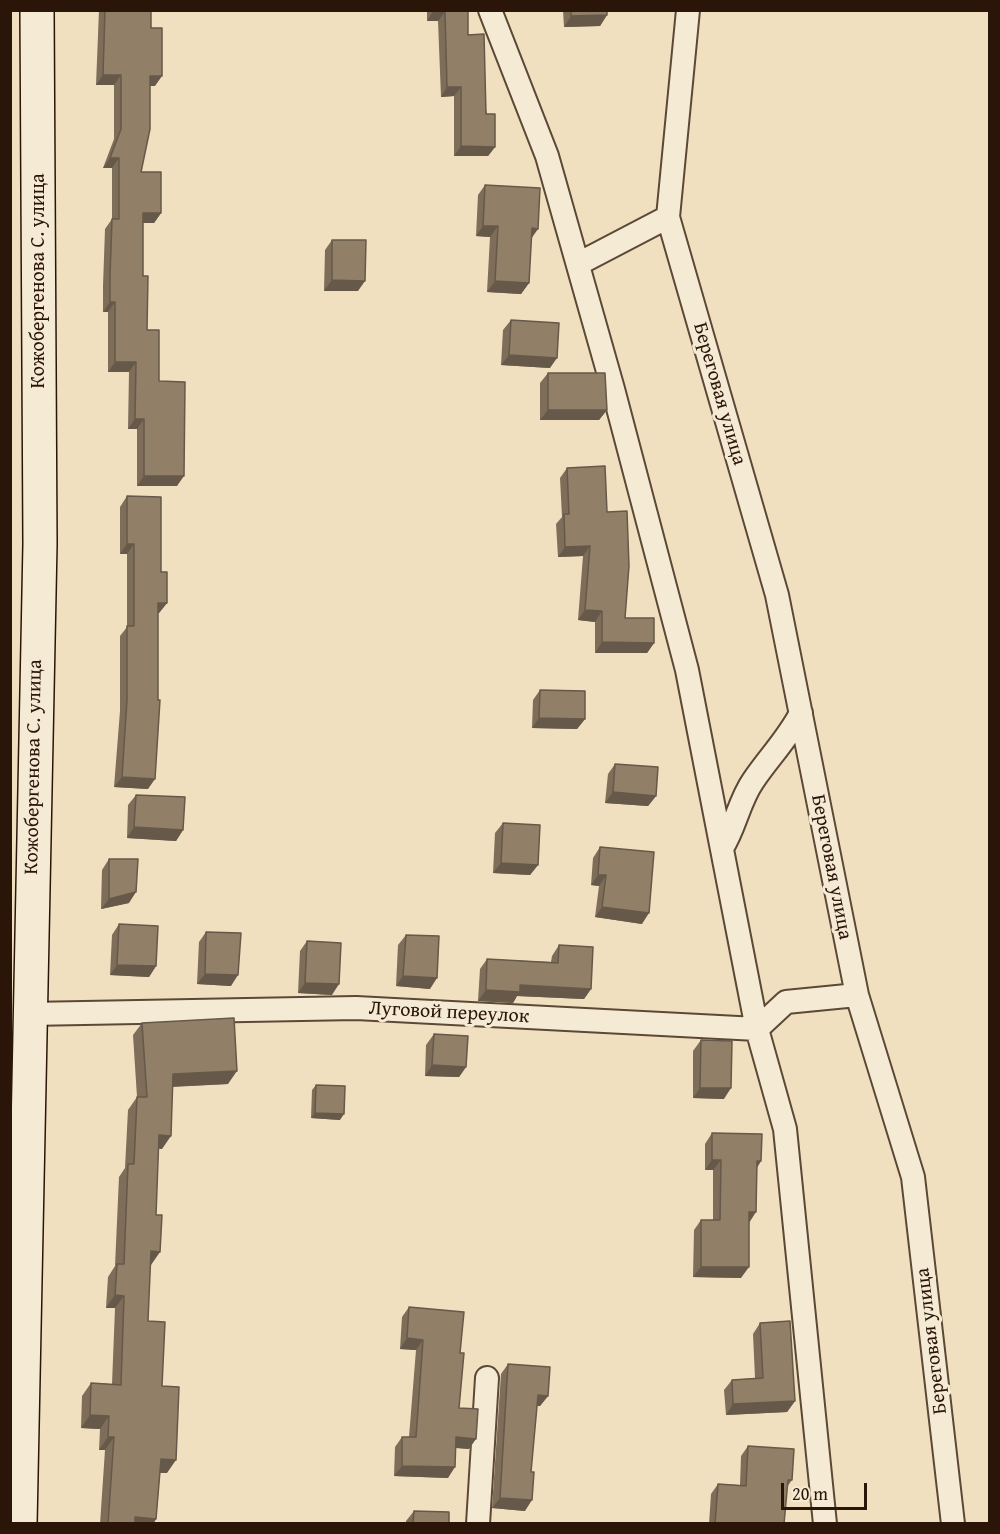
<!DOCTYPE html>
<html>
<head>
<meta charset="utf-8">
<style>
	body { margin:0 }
	#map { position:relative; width:1000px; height:1534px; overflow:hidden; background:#f0e0bf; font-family:"Gentium Book Plus",serif }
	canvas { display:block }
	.frame { position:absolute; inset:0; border:12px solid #2b1509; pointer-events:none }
	.scale { position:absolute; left:781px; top:1483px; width:86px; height:27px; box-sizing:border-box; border:3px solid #2b1509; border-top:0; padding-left:8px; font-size:18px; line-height:21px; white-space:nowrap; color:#2b1509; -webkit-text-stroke:4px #f5ebd5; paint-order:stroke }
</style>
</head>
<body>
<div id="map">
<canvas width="1000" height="1534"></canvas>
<div class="frame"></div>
<div class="scale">20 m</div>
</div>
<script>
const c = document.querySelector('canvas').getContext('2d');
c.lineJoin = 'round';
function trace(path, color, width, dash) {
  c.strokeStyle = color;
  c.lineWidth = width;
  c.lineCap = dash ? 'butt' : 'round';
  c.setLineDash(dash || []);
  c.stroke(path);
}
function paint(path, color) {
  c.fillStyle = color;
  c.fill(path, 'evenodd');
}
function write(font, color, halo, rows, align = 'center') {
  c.font = font + ' "Gentium Book Plus",serif';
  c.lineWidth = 6;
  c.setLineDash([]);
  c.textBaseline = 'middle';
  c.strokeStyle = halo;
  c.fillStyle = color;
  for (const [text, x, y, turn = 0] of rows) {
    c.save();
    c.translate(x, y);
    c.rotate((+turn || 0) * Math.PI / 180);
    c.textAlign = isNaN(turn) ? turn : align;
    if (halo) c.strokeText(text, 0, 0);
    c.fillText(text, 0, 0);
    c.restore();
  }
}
const street = new Path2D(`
	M 490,10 L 547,156 L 613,389 L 687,670 L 757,1029 L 785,1129 L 825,1524
	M 668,217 L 777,595 L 857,995 L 913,1177 L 953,1524
	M 578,264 L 668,217 L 688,10
	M 722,848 C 735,828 739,801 753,781 C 769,757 787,740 801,713
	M 29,1014 L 356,1008 L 757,1029 L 786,1002 L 857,995
	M 478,1524 L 487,1378`);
const secondary = new Path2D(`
	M 20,1524 L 40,544 L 37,10`);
trace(street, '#5c4836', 26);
trace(secondary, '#2b1509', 36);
trace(street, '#f5ebd5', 22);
trace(secondary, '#f5ebd5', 33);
paint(new Path2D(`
	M 99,10 L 151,10 L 151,28 L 155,86 L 150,86 L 141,172 L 161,213 L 154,223 L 143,223 L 143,276 L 147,330 L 159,381 L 177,486 L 137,486 L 137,429 L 128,429 L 129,372 L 108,372 L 108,312 L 103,312 L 103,286 L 105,229 L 112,219 L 112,168 L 103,168 L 114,139 L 114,85 L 96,85 Z
	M 427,10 L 468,10 L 468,35 L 495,147 L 488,156 L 454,156 L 454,96 L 441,97 L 438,21 L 427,21 Z
	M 563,10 L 607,10 L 607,15 L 600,26 L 564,27 Z
	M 485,185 L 531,239 L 529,283 L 521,294 L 487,292 L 490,237 L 476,236 L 478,195 Z
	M 332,240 L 358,291 L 324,291 L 325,250 Z
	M 511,320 L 550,368 L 501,365 L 503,330 Z
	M 548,373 L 607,410 L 599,420 L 540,420 L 540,383 Z
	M 567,468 L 607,512 L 625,618 L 654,643 L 647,653 L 595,653 L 595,622 L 578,620 L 583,556 L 558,557 L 556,524 L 562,517 L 560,478 Z
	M 127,496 L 161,572 L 167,603 L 159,613 L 158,613 L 148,789 L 114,787 L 120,711 L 120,636 L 127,627 L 127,554 L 120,554 L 120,507 Z
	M 540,690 L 585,719 L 577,729 L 532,728 L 533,700 Z
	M 615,764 L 656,796 L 648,806 L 605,803 L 608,774 Z
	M 136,795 L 183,830 L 176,841 L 127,838 L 128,805 Z
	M 503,823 L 538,865 L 530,875 L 493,873 L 495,833 Z
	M 600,847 L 642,924 L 595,917 L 599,886 L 591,885 L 593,858 Z
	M 109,859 L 129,903 L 101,909 L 102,870 Z
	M 119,924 L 156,966 L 149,977 L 110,975 L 112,935 Z
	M 206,932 L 231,986 L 197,984 L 199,942 Z
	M 406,935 L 430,989 L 396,986 L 398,945 Z
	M 307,941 L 332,995 L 298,993 L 300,951 Z
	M 559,945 L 591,989 L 584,999 L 517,996 L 513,1003 L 478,1001 L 480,969 L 487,959 L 551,962 L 552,956 Z
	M 142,1023 L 228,1084 L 172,1087 L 162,1149 L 159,1148 L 151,1265 L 150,1264 L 148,1321 L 162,1386 L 167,1473 L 160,1473 L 156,1519 L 153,1524 L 100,1524 L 105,1450 L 99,1450 L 100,1429 L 81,1428 L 82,1396 L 91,1383 L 112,1384 L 115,1308 L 106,1308 L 108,1277 L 115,1266 L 119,1177 L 125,1168 L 128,1110 L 137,1097 L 133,1035 Z
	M 434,1034 L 466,1067 L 459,1077 L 425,1076 L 426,1045 Z
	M 701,1040 L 724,1099 L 693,1098 L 693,1051 Z
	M 316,1085 L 340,1120 L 311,1118 L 312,1090 Z
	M 712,1133 L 761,1161 L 757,1168 L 741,1278 L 693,1277 L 694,1230 L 701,1220 L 713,1220 L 713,1170 L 705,1170 L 705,1144 Z
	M 409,1307 L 460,1353 L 459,1408 L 469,1449 L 455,1448 L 448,1478 L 394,1476 L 395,1447 L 402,1437 L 409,1437 L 416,1350 L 400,1349 L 402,1317 Z
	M 760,1323 L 795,1401 L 787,1412 L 726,1415 L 724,1390 L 732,1380 L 755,1378 L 753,1334 Z
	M 508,1364 L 548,1396 L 540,1406 L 537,1406 L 531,1472 L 525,1511 L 492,1508 L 501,1374 Z
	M 748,1446 L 792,1480 L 787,1487 L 784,1524 L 709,1524 L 711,1494 L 718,1484 L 740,1485 L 741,1456 Z
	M 414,1511 L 449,1524 L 406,1524 L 406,1521 Z`), '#7d6d59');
paint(new Path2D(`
	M 433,11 L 445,12 L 438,21 L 427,21 Z
	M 607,15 L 600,26 L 564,27 L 571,16 Z
	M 103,75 L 121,75 L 114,85 L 96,85 Z
	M 150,76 L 162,76 L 155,86 L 143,86 Z
	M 447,87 L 461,87 L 454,96 L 441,97 Z
	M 461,146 L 495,147 L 488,156 L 454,156 Z
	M 110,158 L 119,158 L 112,168 L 103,168 Z
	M 143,213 L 161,213 L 154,223 L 136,223 Z
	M 483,226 L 498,226 L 490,237 L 476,236 Z
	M 532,228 L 538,229 L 531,239 Z
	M 332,280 L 365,281 L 358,291 L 324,291 Z
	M 495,281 L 529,283 L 521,294 L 487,292 Z
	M 110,302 L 115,302 L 108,312 L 103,312 Z
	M 509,355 L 557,358 L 550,368 L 501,365 Z
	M 115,362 L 136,362 L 129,372 L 108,372 Z
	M 548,410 L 607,410 L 599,420 L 540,420 Z
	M 135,419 L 144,419 L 137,429 L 128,429 Z
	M 144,476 L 184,476 L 177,486 L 137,486 Z
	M 127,544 L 134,544 L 127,554 L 120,554 Z
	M 590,546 L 583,556 L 558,557 L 565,547 Z
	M 158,603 L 167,603 L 159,613 L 150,613 Z
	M 585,610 L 602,611 L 595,622 L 578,620 Z
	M 602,642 L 654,643 L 647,653 L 595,653 Z
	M 539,718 L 585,719 L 577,729 L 532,728 Z
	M 122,777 L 155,779 L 148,789 L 114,787 Z
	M 613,792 L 656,796 L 648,806 L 605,803 Z
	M 134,827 L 183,830 L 176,841 L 127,838 Z
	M 501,863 L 538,865 L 530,875 L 493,873 Z
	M 598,875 L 606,875 L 599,886 L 591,885 Z
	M 136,892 L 129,903 L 101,909 L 109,899 Z
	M 602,907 L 649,913 L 642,924 L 595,917 Z
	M 117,965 L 156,966 L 149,977 L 110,975 Z
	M 205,974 L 238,975 L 231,986 L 197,984 Z
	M 403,976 L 437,978 L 430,989 L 396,986 Z
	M 305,983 L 339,984 L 332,995 L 298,993 Z
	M 520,985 L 591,989 L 584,999 L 517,996 L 513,1003 L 478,1001 L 486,990 Z
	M 432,1065 L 466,1067 L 459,1077 L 425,1076 Z
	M 237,1071 L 228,1084 L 164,1087 L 173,1074 Z
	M 700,1088 L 731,1088 L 724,1099 L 693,1098 Z
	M 315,1113 L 344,1114 L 340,1120 L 311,1118 Z
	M 159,1135 L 171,1136 L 162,1149 L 150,1148 Z
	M 712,1160 L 721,1160 L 713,1170 L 705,1170 Z
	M 757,1161 L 761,1161 L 754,1171 Z
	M 749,1212 L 756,1212 L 749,1223 Z
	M 151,1251 L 160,1252 L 151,1265 L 142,1264 Z
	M 701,1267 L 749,1267 L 741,1278 L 693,1277 Z
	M 115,1295 L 124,1296 L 115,1308 L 106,1308 Z
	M 407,1338 L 423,1340 L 416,1350 L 400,1349 Z
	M 538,1395 L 548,1396 L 540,1406 L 530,1406 Z
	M 795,1401 L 787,1412 L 726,1415 L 733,1404 Z
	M 90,1415 L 109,1416 L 100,1429 L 81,1428 Z
	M 108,1437 L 114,1437 L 105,1450 L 99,1450 Z
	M 456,1437 L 476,1439 L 469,1449 L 448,1447 Z
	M 161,1459 L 176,1460 L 167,1473 L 152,1472 Z
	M 402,1466 L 455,1467 L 448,1478 L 394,1476 Z
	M 500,1498 L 532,1500 L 525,1511 L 492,1508 Z
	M 135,1517 L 156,1519 L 153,1524 L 130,1524 Z`), '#665949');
const building = new Path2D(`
	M 105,10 L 151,10 L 151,28 L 162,28 L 162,76 L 150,76 L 150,129 L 141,172 L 161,172 L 161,213 L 143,213 L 143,276 L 148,276 L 147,330 L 159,330 L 159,381 L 185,382 L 184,476 L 144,476 L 144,419 L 135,419 L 136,362 L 115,362 L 115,302 L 110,302 L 110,276 L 112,219 L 119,219 L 119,158 L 110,158 L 121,129 L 121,75 L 103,75 Z
	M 433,10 L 468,10 L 468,35 L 484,34 L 486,114 L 495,114 L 495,147 L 461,146 L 461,87 L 447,87 L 445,12 L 433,11 Z
	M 571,10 L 607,10 L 607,15 L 571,16 Z
	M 485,185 L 540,188 L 538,229 L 532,228 L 529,283 L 495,281 L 498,226 L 483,226 Z
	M 332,240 L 366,240 L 365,281 L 332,280 Z
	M 511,320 L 559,323 L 557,358 L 509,355 Z
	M 548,373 L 605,373 L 607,410 L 548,410 Z
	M 605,466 L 607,512 L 627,511 L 629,566 L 625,618 L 654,618 L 654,643 L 602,642 L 602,611 L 585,610 L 590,546 L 565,547 L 564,514 L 569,514 L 567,468 Z
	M 127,496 L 161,497 L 161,572 L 167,572 L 167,603 L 158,603 L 158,700 L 160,700 L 155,779 L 122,777 L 127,700 L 127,626 L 134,626 L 134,544 L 127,544 Z
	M 540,690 L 585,691 L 585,719 L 539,718 Z
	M 615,764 L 658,767 L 656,796 L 613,792 Z
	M 136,795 L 185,797 L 183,830 L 134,827 Z
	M 503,823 L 540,825 L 538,865 L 501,863 Z
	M 600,847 L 654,852 L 649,913 L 602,907 L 606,875 L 598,875 Z
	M 109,859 L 138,859 L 136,892 L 109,899 Z
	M 119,924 L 158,926 L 156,966 L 117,965 Z
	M 206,932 L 241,933 L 238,975 L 205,974 Z
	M 406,935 L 439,936 L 437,978 L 403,976 Z
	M 307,941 L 341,943 L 339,984 L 305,983 Z
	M 559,945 L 593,947 L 591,989 L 520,985 L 520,992 L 486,990 L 487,959 L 558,963 Z
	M 234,1018 L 237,1071 L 173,1074 L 171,1136 L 159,1135 L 156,1215 L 162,1215 L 160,1252 L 151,1251 L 148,1321 L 165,1322 L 162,1386 L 179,1387 L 176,1460 L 161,1459 L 156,1519 L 135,1517 L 135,1524 L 108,1524 L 114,1437 L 108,1437 L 109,1416 L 90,1415 L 91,1383 L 121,1385 L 124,1296 L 115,1295 L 117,1264 L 124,1264 L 128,1164 L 134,1164 L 137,1097 L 147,1097 L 142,1023 Z
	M 434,1034 L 468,1036 L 466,1067 L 432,1065 Z
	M 701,1040 L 732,1041 L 731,1088 L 700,1088 Z
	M 316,1085 L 345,1086 L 344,1114 L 315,1113 Z
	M 712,1133 L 762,1134 L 761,1161 L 757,1161 L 756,1212 L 749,1212 L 749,1267 L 701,1267 L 701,1220 L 720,1220 L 721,1160 L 712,1160 Z
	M 409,1307 L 464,1312 L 460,1353 L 464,1353 L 459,1408 L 478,1409 L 476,1439 L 456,1437 L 455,1467 L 402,1466 L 402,1437 L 416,1437 L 423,1340 L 407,1338 Z
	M 790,1321 L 795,1401 L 733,1404 L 732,1380 L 763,1378 L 760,1323 Z
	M 508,1364 L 550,1367 L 548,1396 L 538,1395 L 531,1472 L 534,1472 L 532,1500 L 500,1498 Z
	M 748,1446 L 794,1449 L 792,1480 L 788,1480 L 784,1524 L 715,1524 L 718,1484 L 746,1486 Z
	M 414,1511 L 449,1512 L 449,1524 L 413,1524 Z`);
paint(building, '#917f68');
trace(building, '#665949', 1.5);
write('20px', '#2b1509', '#f5ebd5', [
	["Кожобергенова С. улица",39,281,-90],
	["Береговая улица",719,394,74],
	["Кожобергенова С. улица",34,767,-89],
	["Береговая улица",831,867,79],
	["Луговой переулок",449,1013,3],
	["Береговая улица",932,1341,-97]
]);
</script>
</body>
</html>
